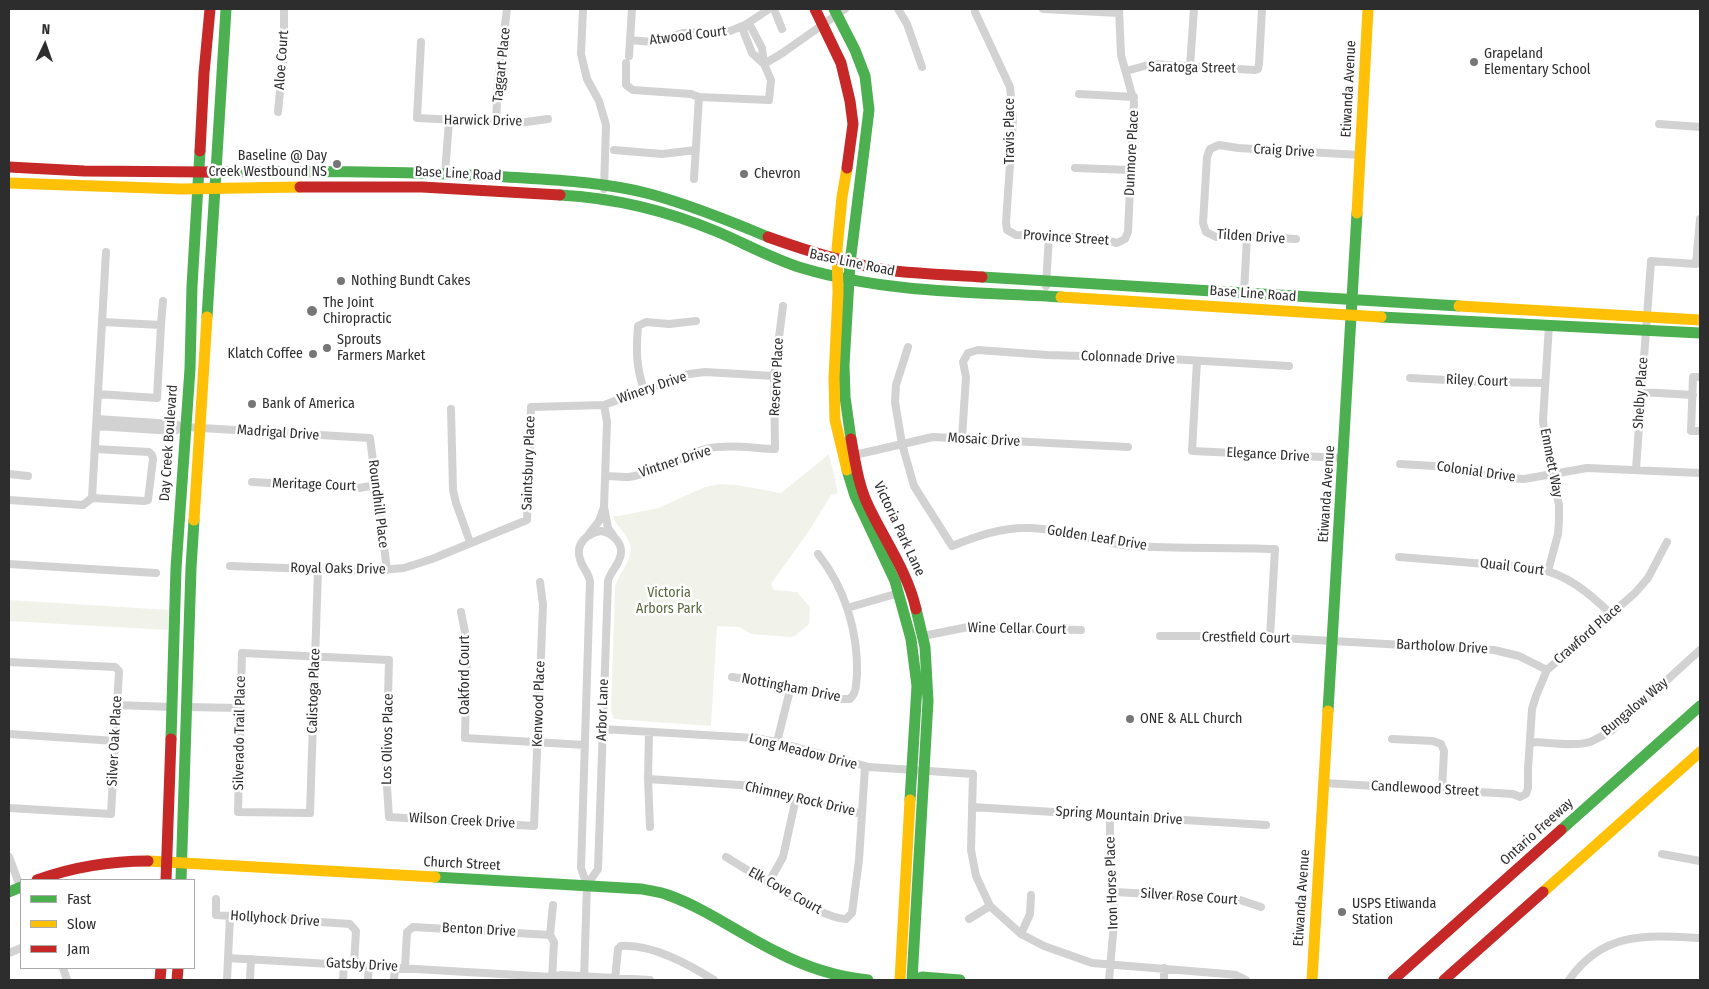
<!DOCTYPE html>
<html>
<head>
<meta charset="utf-8">
<style>
	body { margin:0 }
	#map { position:relative; width:1709px; height:989px; overflow:hidden; background:#fff; font-family:"Fira Sans Condensed",sans-serif }
	canvas { display:block }
	.frame { position:absolute; inset:0; border:10px solid #2d2d2d; pointer-events:none }
	.legend { position:absolute; left:20px; top:879px; width:175px; height:90px; box-sizing:border-box; background:#fff; border:1px solid #ababab; margin:0; padding:6px 9px; list-style:none; font-size:15px; color:#2d2d2d }
	.legend li { display:flex; align-items:center; gap:10px; height:25px }
	.legend b { width:25px; border:1px solid #ababab }
	.north { position:absolute; left:20px; top:20px; width:50px; height:50px; -webkit-text-stroke:4px #fff; paint-order:stroke; rotate:3deg; font-size:14px; font-weight:700; line-height:20px; text-align:center; color:#2d2d2d }
	.north::after { content:''; display:block; margin:auto; width:18px; height:22px; background:#2d2d2d; clip-path:polygon(50% 0,100% 100%,50% 72%,0 100%) }
</style>
</head>
<body>
<div id="map">
<canvas width="1709" height="989"></canvas>
<div class="frame"></div>
<ul class="legend">
<li><b style="height:6px;background:#4caf50"></b>Fast</li>
<li><b style="height:6px;background:#ffc107"></b>Slow</li>
<li><b style="height:6px;background:#c62828"></b>Jam</li>
</ul>
<div class="north">N</div>
</div>
<script>
const c = document.querySelector('canvas').getContext('2d');
c.lineJoin = 'round';
function paint(path, color) {
  c.fillStyle = color;
  c.fill(path, 'evenodd');
}
function trace(path, color, width, dash) {
  c.strokeStyle = color;
  c.lineWidth = width;
  c.lineCap = dash ? 'butt' : 'round';
  c.setLineDash(dash || []);
  c.stroke(path);
}
function write(font, color, halo, rows, align = 'center') {
  c.font = font + ' "Fira Sans Condensed",sans-serif';
  c.lineWidth = 5;
  c.setLineDash([]);
  c.textBaseline = 'middle';
  c.strokeStyle = halo;
  c.fillStyle = color;
  for (const [text, x, y, turn = 0] of rows) {
    c.save();
    c.translate(x, y);
    c.rotate((+turn || 0) * Math.PI / 180);
    c.textAlign = isNaN(turn) ? turn : align;
    if (halo) c.strokeText(text, 0, 0);
    c.fillText(text, 0, 0);
    c.restore();
  }
}
paint(new Path2D(`
	M 829,454 L 838,493 L 831,495 L 809,531 L 771,584 L 774,590 L 797,592 L 810,607 L 809,624 L 796,635 L 791,637 L 751,634 L 739,627 L 717,626 L 711,726 L 614,719 L 611,711 L 615,589 C 617,572 638,558 628,540 C 624,531 616,526 613,516 L 619,516 L 658,508 L 705,487 L 720,484 L 737,485 L 781,493 Z
	M 9,600 L 169,610 L 168,630 L 9,621 Z`), '#f1f3eb');
trace(new Path2D(`
	M 583,9 L 581,54 L 587,79 L 599,101 L 606,125 L 604,189
	M 774,9 L 782,29
	M 898,9 L 907,24 L 922,67
	M 975,9 L 975,12 L 1010,87 L 1013,120 L 1006,222 L 1007,230 L 1016,235 L 1097,238 L 1117,243 L 1125,239 L 1128,232 L 1134,102 L 1121,55 L 1119,9
	M 1043,9 L 1119,13
	M 745,25 L 743,30 L 752,53 L 764,64
	M 630,40 L 652,42 L 664,41 L 672,36 L 683,33 L 730,31 L 745,25 L 769,9
	M 421,42 L 417,118 L 519,123 L 548,119
	M 629,56 L 632,9
	M 626,63 L 626,85 L 633,90 L 691,94 L 699,97 L 769,100 L 771,80 L 764,64 L 762,48 L 751,27 L 745,25
	M 764,64 L 781,54 L 845,9
	M 1190,66 L 1194,9
	M 1126,71 L 1152,64 L 1255,70 L 1258,69 L 1259,64 L 1262,9
	M 1079,94 L 1134,97
	M 278,112 L 284,50 L 284,9
	M 496,122 L 498,81 L 507,9
	M 1659,124 L 1700,127
	M 614,150 L 662,154 L 696,150
	M 1075,168 L 1131,170
	M 445,173 L 449,121
	M 694,179 L 699,97
	M 1296,239 L 1229,235 L 1216,237 L 1206,232 L 1203,223 L 1207,157 L 1210,149 L 1219,145 L 1238,148 L 1360,155
	M 1046,286 L 1049,236
	M 1244,292 L 1247,237
	M 161,325 L 163,301
	M 908,347 L 896,385 L 895,402 L 902,444 L 914,486 L 952,546 C 977,536 1002,527 1030,528 C 1064,529 1097,543 1131,546 C 1179,549 1227,547 1275,549 L 1270,637
	M 1197,361 L 1192,451 L 1344,458
	M 1700,377 L 1693,377 L 1691,431 L 1700,431
	M 1410,378 L 1484,382 L 1545,383
	M 644,390 C 636,366 636,351 638,326 L 646,322 L 669,324 L 696,321
	M 1641,392 L 1693,395
	M 98,394 L 157,398 L 161,325 L 102,322
	M 451,409 L 453,490 L 456,503 L 470,542
	M 97,419 L 173,424 L 185,427 L 370,438 L 387,570
	M 96,426 L 173,431 L 184,428
	M 962,438 L 966,377 L 963,362 L 968,353 L 978,350 L 1047,355 L 1153,358 L 1289,366
	M 850,456 L 933,437 L 1128,447
	M 1400,464 L 1451,467 L 1484,475 L 1507,478 L 1524,479 L 1587,468 L 1700,473
	M 1636,469 L 1651,261 L 1696,264 L 1700,219
	M 9,474 L 28,476
	M 605,476 C 612,476 621,477 628,477 C 655,474 679,456 705,449 C 727,444 752,448 775,449 L 774,376 L 783,306
	M 252,482 L 359,488 L 376,485
	M 92,498 L 144,501 L 148,500 L 153,459 L 152,455 L 149,452 L 95,449
	M 9,500 L 83,505 L 92,498 L 106,252
	M 604,507 L 607,422 L 604,405
	M 601,531 C 614,533 626,546 619,560 C 616,568 610,573 608,581 L 598,869 L 587,885 L 581,868 L 590,581 C 588,572 582,567 580,559 C 575,544 587,533 601,531 Z
	M 589,534 L 599,521 L 604,507 L 608,528 L 613,535
	M 1399,557 L 1536,568 C 1568,575 1588,592 1611,614
	M 9,564 L 156,573
	M 230,566 L 368,571 L 404,568 L 432,559 L 527,520 L 531,407 L 604,405 L 689,374 L 705,372 L 774,376
	M 318,569 L 310,813 L 238,812 L 242,653 L 389,660 L 386,772 L 389,817 L 534,826 L 543,605 L 540,582
	M 1548,571 L 1558,534 L 1559,520 L 1559,505 L 1545,440 L 1543,420 L 1549,325
	M 847,608 L 899,593
	M 461,612 L 467,642 L 465,738 L 585,745
	M 923,636 L 968,627 L 1081,630
	M 1160,636 L 1243,636 L 1494,650 L 1519,656 L 1547,670
	M 9,662 L 115,667 L 119,671 L 111,814 L 9,808
	M 732,677 L 791,686 L 841,699 L 850,699 C 857,692 856,683 857,674 C 858,631 845,588 818,554
	M 117,705 L 172,707
	M 186,707 L 240,708
	M 602,729 L 755,738 L 777,742 L 869,767 L 973,774 L 971,850 L 976,876 L 990,906 L 1021,934 L 1044,946 L 1092,963 L 1227,974 L 1236,975 L 1246,980
	M 649,732 L 648,779 L 650,827
	M 9,734 L 116,741
	M 1392,739 L 1433,741 L 1441,744 L 1444,751 L 1442,790
	M 777,742 L 791,686
	M 1530,742 C 1547,742 1574,747 1590,742 C 1597,739 1604,735 1611,731 L 1700,650
	M 648,779 L 740,785 L 759,788 L 862,814
	M 1324,783 L 1513,794 L 1520,797 L 1526,794 L 1528,788 L 1528,769 L 1532,709 L 1536,696 L 1547,670 L 1635,593 L 1648,578 L 1667,542
	M 972,807 L 1266,825
	M 1662,854 L 1700,861
	M 9,857 L 21,889
	M 726,857 C 751,872 821,919 846,919 L 852,913 L 859,860 L 865,767
	M 769,882 L 783,857 L 796,798
	M 1115,892 L 1237,899 L 1261,907
	M 216,899 L 216,915 L 350,924 L 356,931 L 354,964
	M 969,919 L 990,906
	M 1021,934 L 1030,914 L 1031,895
	M 9,953 L 21,948
	M 228,958 L 552,977 L 561,975 L 650,980
	M 405,967 L 407,932 L 413,927 L 550,935
	M 63,968 L 67,980
	M 227,980 L 230,916
	M 250,980 L 251,959
	M 343,980 L 344,964
	M 368,980 L 369,965
	M 394,980 L 395,967
	M 552,980 L 554,942 L 550,935 L 553,905
	M 584,980 L 587,885
	M 615,980 L 618,949 L 621,946 C 652,944 688,964 714,980
	M 1109,980 L 1115,912 L 1110,853 L 1110,815
	M 1164,980 L 1164,968
	M 1569,980 C 1603,931 1647,935 1700,938`), '#d2d2d2', 8);
trace(new Path2D(`
	M 834,9 L 855,50 L 865,76 L 869,110 L 850,263 L 844,365 L 845,397 L 851,439
	M 208,172 C 308,171 408,171 507,177 C 555,180 604,182 650,194 C 691,205 730,221 768,237
	M 560,195 C 615,198 668,211 718,232 C 746,244 773,259 802,268 C 886,293 974,292 1061,297
	M 982,277 L 1459,306
	M 207,317 L 226,9
	M 1381,317 L 1700,333
	M 847,470 L 855,496 L 895,581 L 911,639 L 917,686 L 910,800
	M 1328,711 L 1357,213
	M 171,739 L 176,568 L 190,369 L 192,286 L 200,151
	M 1561,830 L 1700,706
	M 435,877 L 642,889 C 651,891 660,892 668,895 C 707,909 740,934 777,952 C 806,967 836,977 868,980
	M 181,880 L 191,568 L 194,520
	M 9,892 L 21,887
	M 912,980 L 928,701 L 925,647 L 916,609
	M 915,980 L 922,977 L 960,980`), '#4caf50', 11);
trace(new Path2D(`
	M 9,183 L 181,189 L 300,187
	M 1357,213 L 1368,9
	M 1061,297 L 1381,317
	M 1459,306 L 1700,320
	M 847,470 L 835,420 L 834,378 L 838,293 L 837,249 L 842,197 L 847,168
	M 194,520 L 207,317
	M 148,861 L 435,877
	M 1543,892 L 1700,752
	M 900,980 L 910,800
	M 1312,980 L 1328,711`), '#ffc107', 11);
trace(new Path2D(`
	M 815,9 L 841,63 L 850,101 L 853,124 L 847,168
	M 200,151 L 204,73 L 210,9
	M 9,167 L 84,171 L 208,172
	M 300,187 L 422,187 L 560,195
	M 768,237 C 807,251 846,263 886,270 C 918,274 951,275 982,277
	M 851,439 C 855,460 858,483 867,503 C 883,538 907,570 916,609
	M 37,880 C 73,867 110,861 148,861
	M 166,880 L 171,739
	M 160,980 L 161,968
	M 177,980 L 178,968
	M 1393,980 L 1561,830
	M 1444,980 L 1543,892`), '#c62828', 11);
for (const [x, y, r, color] of [
	[1474,62,5,"#767676"],
	[337,164,5,"#767676"],
	[744,174,5,"#767676"],
	[341,281,5,"#767676"],
	[312,311,6,"#767676"],
	[327,348,5,"#767676"],
	[313,354,5,"#767676"],
	[252,404,5,"#767676"],
	[1130,719,5,"#767676"],
	[1342,912,5,"#767676"]
]) {
  const dot = new Path2D();
  dot.arc(x, y, r, 0, 2 * Math.PI);
  c.fillStyle = color;
  c.fill(dot);
  trace(dot, '#fff', 2);
}
write('14px', '#2d2d2d', '#fff', [
	["Atwood Court",688,36,-7],
	["Aloe Court",282,60,-86],
	["Taggart Place",502,65,-84],
	["Saratoga Street",1192,68,1],
	["Etiwanda Avenue",1349,89,-87],
	["Harwick Drive",483,121,1],
	["Travis Place",1010,131,-90],
	["Craig Drive",1284,151,3],
	["Dunmore Place",1132,153,-87],
	["Base Line Road",458,174,3],
	["Tilden Drive",1251,237,4],
	["Province Street",1066,238,4],
	["Base Line Road",852,263,12],
	["Base Line Road",1253,294,4],
	["Colonnade Drive",1128,358,2],
	["Reserve Place",777,377,-87],
	["Riley Court",1477,381,2],
	["Winery Drive",652,388,-19],
	["Shelby Place",1641,393,-86],
	["Madrigal Drive",278,433,4],
	["Mosaic Drive",984,440,3],
	["Day Creek Boulevard",169,443,-86],
	["Elegance Drive",1268,455,3],
	["Vintner Drive",675,462,-18],
	["Saintsbury Place",529,463,-88],
	["Emmett Way",1551,463,79],
	["Colonial Drive",1476,472,8],
	["Meritage Court",314,485,2],
	["Etiwanda Avenue",1327,494,-86],
	["Roundhill Place",378,504,83],
	["Victoria Park Lane",899,529,65],
	["Golden Leaf Drive",1097,538,9],
	["Quail Court",1512,567,7],
	["Royal Oaks Drive",338,569,1],
	["Wine Cellar Court",1017,629,1],
	["Crawford Place",1588,634,-41],
	["Crestfield Court",1246,638,1],
	["Bartholow Drive",1442,647,3],
	["Oakford Court",465,675,-90],
	["Nottingham Drive",791,688,11],
	["Calistoga Place",314,691,-88],
	["Kenwood Place",539,704,-88],
	["Bungalow Way",1635,707,-40],
	["Arbor Lane",603,710,-88],
	["Silverado Trail Place",240,733,-89],
	["Los Olivos Place",388,739,-89],
	["Silver Oak Place",115,741,-87],
	["Long Meadow Drive",803,752,14],
	["Candlewood Street",1425,789,3],
	["Chimney Rock Drive",800,799,13],
	["Spring Mountain Drive",1119,816,4],
	["Wilson Creek Drive",462,821,3],
	["Ontario Freeway",1537,832,-42],
	["Church Street",462,864,3],
	["Iron Horse Place",1112,883,-92],
	["Elk Cove Court",785,891,29],
	["Silver Rose Court",1189,897,4],
	["Etiwanda Avenue",1302,898,-86],
	["Hollyhock Drive",275,919,4],
	["Benton Drive",479,930,3],
	["Gatsby Drive",362,965,3]
]);
write('14px', '#2d2d2d', '#fff', [
	["Grapeland",1484,54],
	["Elementary School",1484,70],
	["Baseline @ Day",327,156,"right"],
	["Creek Westbound NS",327,172,"right"],
	["Chevron",754,174],
	["Nothing Bundt Cakes",351,281],
	["The Joint",323,303],
	["Chiropractic",323,319],
	["Sprouts",337,340],
	["Farmers Market",337,356],
	["Klatch Coffee",303,354,"right"],
	["Bank of America",262,404],
	["ONE & ALL Church",1140,719],
	["USPS Etiwanda",1352,904],
	["Station",1352,920]
], 'left');
write('14px', '#59673c', '#fff', [
	["Victoria",669,593],
	["Arbors Park",669,609]
]);
</script>
</body>
</html>
